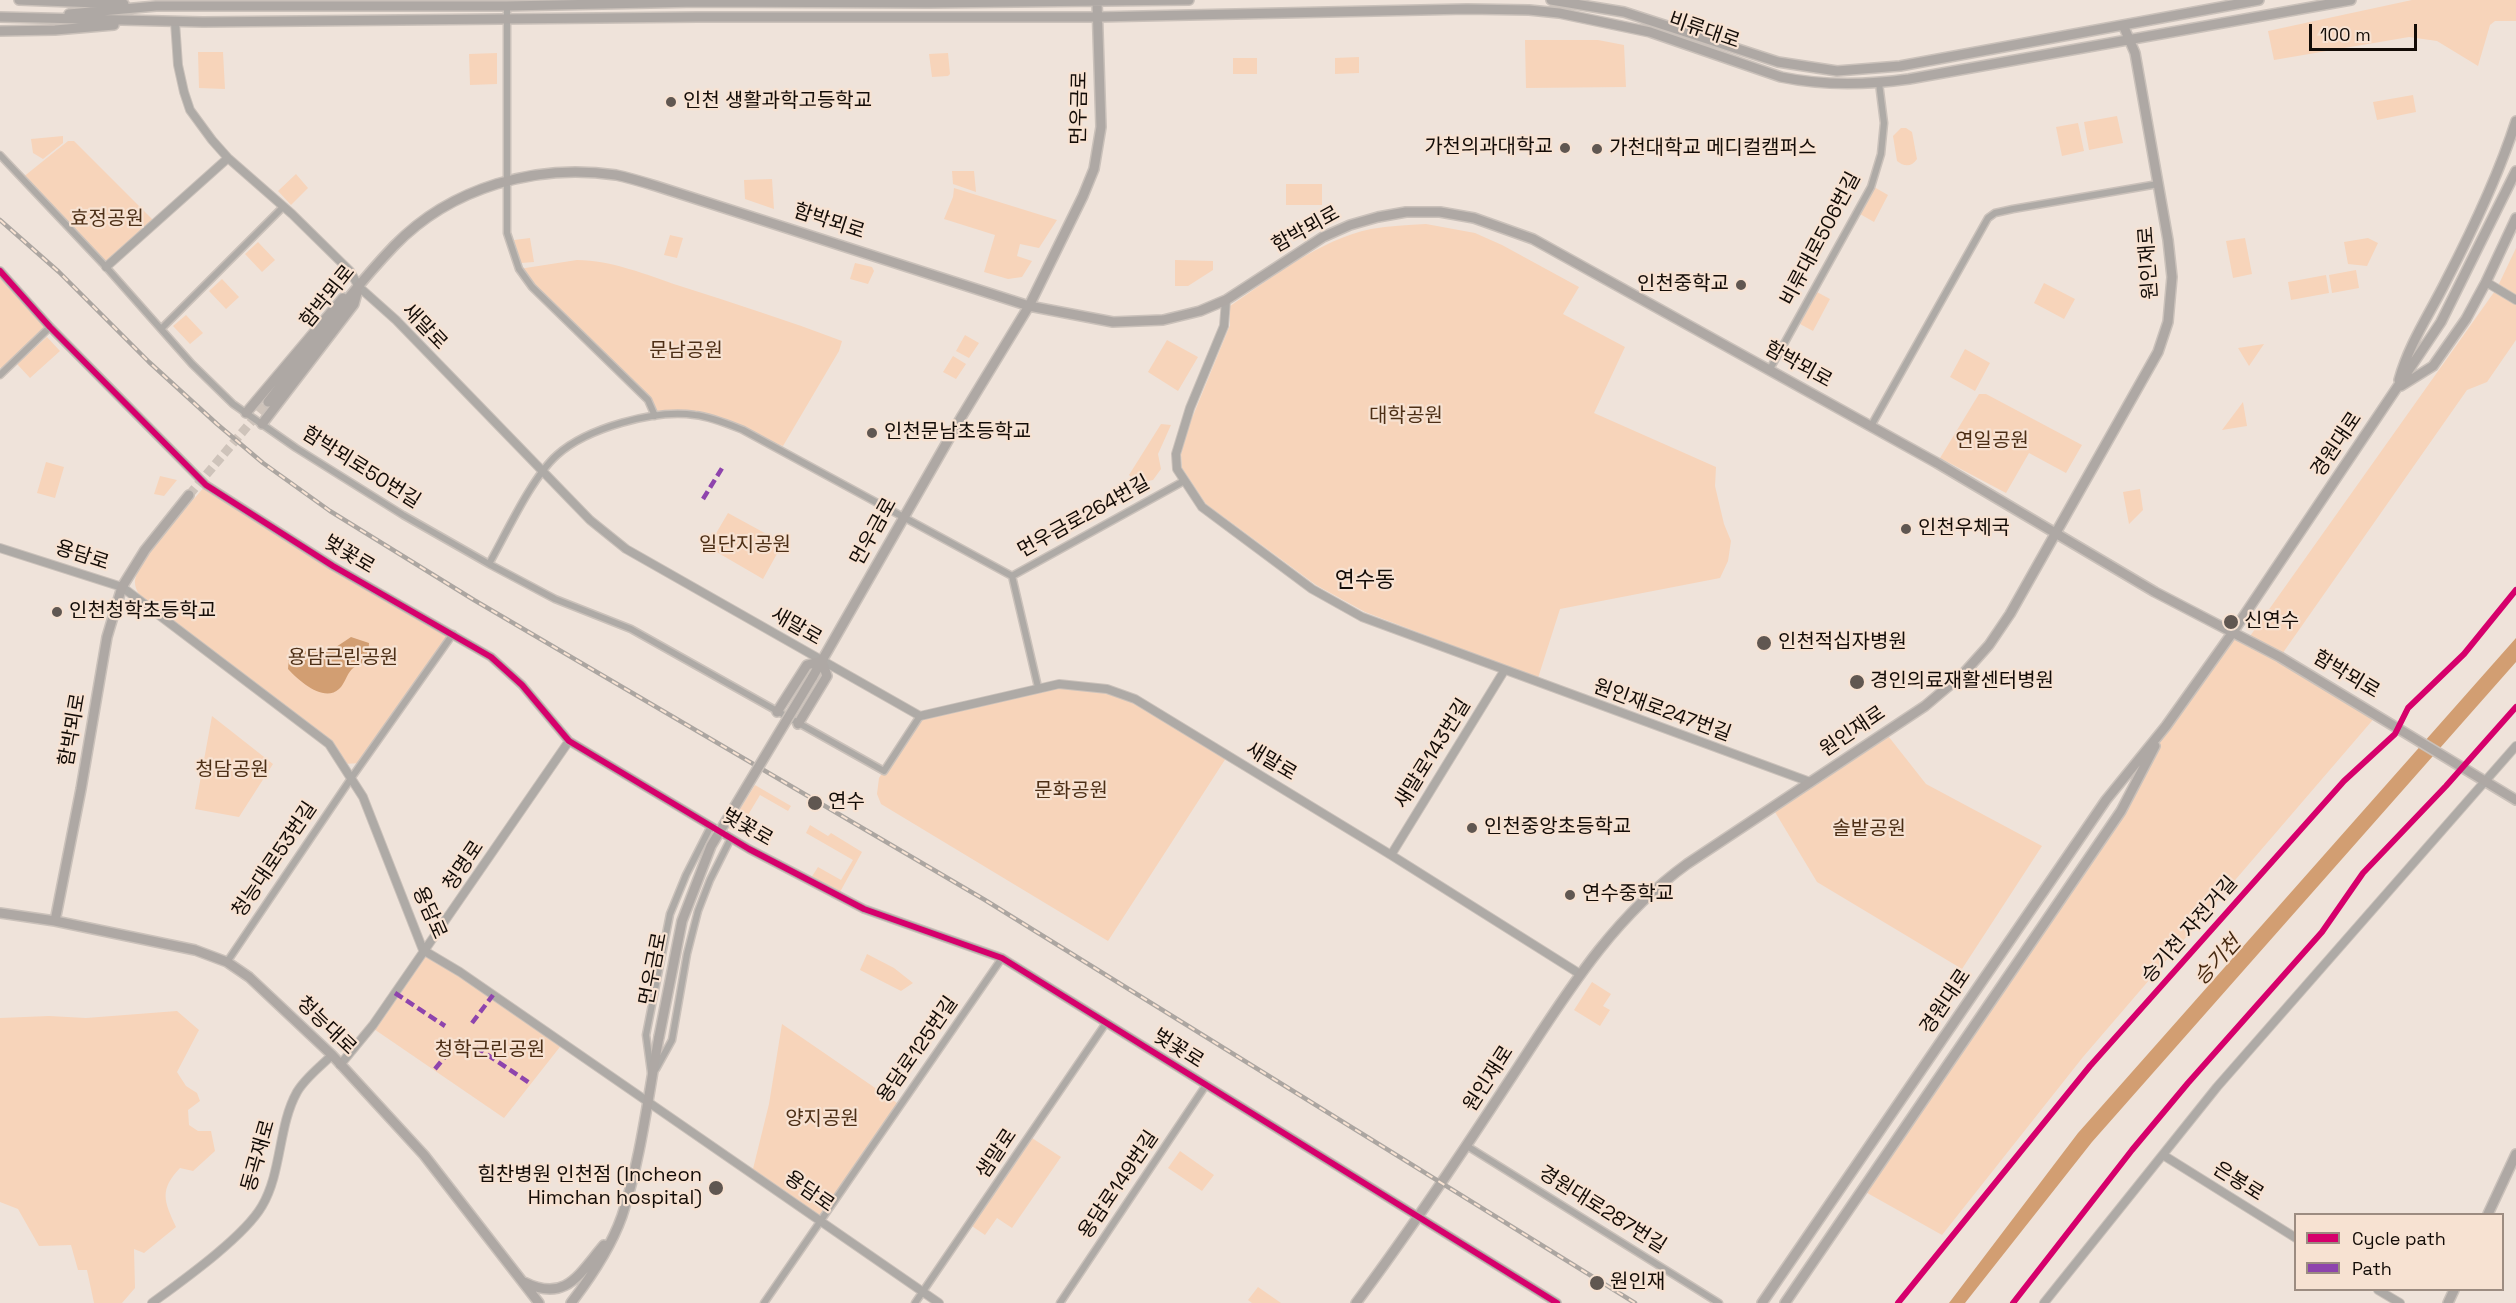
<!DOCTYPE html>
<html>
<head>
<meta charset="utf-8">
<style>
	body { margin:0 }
	#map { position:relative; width:2516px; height:1303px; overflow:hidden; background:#efe3da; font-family:"Space Grotesk",sans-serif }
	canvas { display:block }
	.legend { position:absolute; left:2294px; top:1213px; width:210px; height:78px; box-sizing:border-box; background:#f7e2d2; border:2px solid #9c8c81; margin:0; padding:8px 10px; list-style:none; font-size:18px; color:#130c07 }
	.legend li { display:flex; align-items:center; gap:12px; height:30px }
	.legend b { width:30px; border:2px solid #9c8c81 }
	.scale { position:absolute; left:2309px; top:24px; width:108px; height:27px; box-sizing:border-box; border:3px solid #130c07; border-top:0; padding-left:8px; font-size:18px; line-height:21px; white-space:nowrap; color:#130c07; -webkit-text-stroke:4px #f7e2d2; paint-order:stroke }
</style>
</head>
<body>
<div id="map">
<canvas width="2516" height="1303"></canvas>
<ul class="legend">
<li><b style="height:8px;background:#d6006c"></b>Cycle path</li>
<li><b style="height:8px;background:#8e44ad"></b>Path</li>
</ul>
<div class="scale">100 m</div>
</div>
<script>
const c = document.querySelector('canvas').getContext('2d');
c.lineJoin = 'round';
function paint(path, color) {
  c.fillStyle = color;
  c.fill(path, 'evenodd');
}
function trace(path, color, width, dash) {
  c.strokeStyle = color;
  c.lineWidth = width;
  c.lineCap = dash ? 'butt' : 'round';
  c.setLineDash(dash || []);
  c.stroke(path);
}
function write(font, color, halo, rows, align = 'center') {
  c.font = font + ' "Space Grotesk","Noto Sans KR",sans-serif';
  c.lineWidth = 4.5;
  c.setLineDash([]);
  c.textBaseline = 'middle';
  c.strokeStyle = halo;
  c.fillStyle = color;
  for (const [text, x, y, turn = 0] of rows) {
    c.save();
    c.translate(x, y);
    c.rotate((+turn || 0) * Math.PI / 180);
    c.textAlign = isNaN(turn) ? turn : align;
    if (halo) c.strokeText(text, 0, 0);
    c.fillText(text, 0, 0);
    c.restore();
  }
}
paint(new Path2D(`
	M 2412,0 L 2516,0 L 2516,21 L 2495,21 L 2490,25 L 2478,66 L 2437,41 L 2409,37 L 2274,60 L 2268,31 Z
	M 1525,40 L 1598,40 L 1624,45 L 1626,87 L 1526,88 Z
	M 198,52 L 223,52 L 225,89 L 199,88 Z
	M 497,53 L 497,84 L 470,85 L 469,54 Z
	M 948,53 L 950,74 L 948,76 L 932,77 L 929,54 Z
	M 1359,57 L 1359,73 L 1335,74 L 1335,58 Z
	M 1233,58 L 1257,58 L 1257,74 L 1233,74 Z
	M 2413,95 L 2416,112 L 2377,120 L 2373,102 Z
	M 2117,116 L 2123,143 L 2089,150 L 2084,122 Z
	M 2078,123 L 2084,151 L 2062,156 L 2056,127 Z
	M 1901,128 L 1906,128 L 1912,132 L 1917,159 C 1912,167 1904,167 1897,161 L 1893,136 Z
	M 63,136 L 63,143 L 43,159 L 33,153 L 31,139 Z
	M 68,141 L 74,141 L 156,223 L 106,267 L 22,178 Z
	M 952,171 L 974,171 L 976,192 L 953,184 Z
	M 296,174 L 308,188 L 291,205 L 278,191 Z
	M 772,179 L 774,209 L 745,199 L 744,180 Z
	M 1286,184 L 1322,184 L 1322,205 L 1286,205 Z
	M 1874,187 L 1888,195 L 1874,222 L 1860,214 Z
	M 954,188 L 1057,220 L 1039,248 L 1020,244 L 1017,256 L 1032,261 L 1022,277 L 1008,279 L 984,272 L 995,235 L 944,219 L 953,197 Z
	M 1426,224 L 1475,233 L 1502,245 L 1579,287 L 1563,314 L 1625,347 L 1594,413 L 1716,467 L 1715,486 L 1724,524 L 1731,541 L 1728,561 L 1720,578 L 1560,609 L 1538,678 L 1365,612 L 1316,585 L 1206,504 L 1182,468 L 1181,454 L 1188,428 L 1230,325 L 1230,306 C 1273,277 1319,240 1371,229 C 1389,226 1408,225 1426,224 Z
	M 670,235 L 683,238 L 677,258 L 664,255 Z
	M 530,238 L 534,262 L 521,263 L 514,240 Z
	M 2245,238 L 2252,274 L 2233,278 L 2226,241 Z
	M 2368,238 L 2378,243 L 2367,266 L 2348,264 L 2344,242 Z
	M 258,242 L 275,260 L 262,272 L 245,254 Z
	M 2516,248 L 2516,340 L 2487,382 L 2467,390 L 2280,657 L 2248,639 L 2497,288 Z
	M 577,260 C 611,260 647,275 680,286 C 734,303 789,321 842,341 L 839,351 L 783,446 L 694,414 L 655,416 L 648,400 L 519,269 Z
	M 1175,260 L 1213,261 L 1213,270 L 1188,286 L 1175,286 Z
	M 855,263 L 872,267 L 874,271 L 868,284 L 850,279 Z
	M 2356,270 L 2359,288 L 2332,293 L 2329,275 Z
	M 0,271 L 50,327 L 3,371 L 0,367 Z
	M 2326,275 L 2329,293 L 2291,300 L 2288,282 Z
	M 222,279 L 239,297 L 226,309 L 209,291 Z
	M 2044,283 L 2075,299 L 2064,319 L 2034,303 Z
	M 1817,292 L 1830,299 L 1813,331 L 1800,324 Z
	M 186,315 L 203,333 L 190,344 L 173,326 Z
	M 965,335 L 979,343 L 969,358 L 956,351 Z
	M 47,337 L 60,351 L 30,378 L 17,364 Z
	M 1167,340 L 1198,357 L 1178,391 L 1148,372 Z
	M 2264,344 L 2249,366 L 2238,348 Z
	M 1965,349 L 1990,363 L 1975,391 L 1950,377 Z
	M 953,356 L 966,364 L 956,379 L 943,372 Z
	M 1979,394 L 1986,394 L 2082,445 L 2066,473 L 2029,453 L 2006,493 L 1940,458 Z
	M 2243,402 L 2247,426 L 2222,430 Z
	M 1161,424 L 1171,425 L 1158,454 L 1161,469 L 1153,480 L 1138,483 L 1129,475 Z
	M 46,462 L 64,467 L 55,498 L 37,493 Z
	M 160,476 L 177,480 L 164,496 L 154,494 Z
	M 206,485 L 453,634 L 362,763 L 343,764 L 331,747 L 146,603 C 141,597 135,590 135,583 C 134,562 191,503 206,485 Z
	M 2140,489 L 2143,510 L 2129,524 L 2123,492 Z
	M 728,513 L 783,543 L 763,579 L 708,547 Z
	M 2233,632 L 2377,715 L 2083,1057 L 1942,1235 L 1862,1190 L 2121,811 L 2166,726 Z
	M 1080,685 L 1135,699 L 1228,755 L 1108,941 L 881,804 L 877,794 L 879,778 L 920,716 L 1038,687 Z
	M 212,716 L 273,764 L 239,817 L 195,809 Z
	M 1885,732 L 1926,784 L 2042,846 L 1962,969 L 1817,882 L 1772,807 Z
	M 755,785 L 791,806 L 788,811 L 760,795 L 745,820 L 739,818 L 732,830 L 728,828 Z
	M 810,825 L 828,836 L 831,833 L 862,852 L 840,892 L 811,878 L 818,867 L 841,880 L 853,860 L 806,833 Z
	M 423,950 L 563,1043 L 504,1118 L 371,1027 Z
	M 867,954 L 894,968 L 913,983 L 901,991 L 860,970 Z
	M 1592,982 L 1611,994 L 1603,1006 L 1610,1010 L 1600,1026 L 1574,1010 Z
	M 177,1011 L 199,1030 L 177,1072 L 186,1086 L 197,1093 L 200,1101 L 188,1110 L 189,1125 L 198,1131 L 211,1131 L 215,1151 L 193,1171 L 180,1168 C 159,1190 164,1201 176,1227 L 144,1253 L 134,1249 L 135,1288 L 122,1303 L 94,1303 L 87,1270 L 78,1270 L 71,1245 L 39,1246 L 18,1209 L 0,1202 L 0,1018 L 49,1016 L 86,1018 Z
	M 782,1024 L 900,1105 L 821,1220 L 752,1173 L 769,1104 Z
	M 1029,1136 L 1061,1157 L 1012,1228 L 997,1218 L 985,1235 L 969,1224 Z
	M 1180,1151 L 1214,1175 L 1202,1191 L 1168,1168 Z
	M 1258,1287 L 1281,1303 L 1252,1303 L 1248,1300 Z`), '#f7d4ba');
paint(new Path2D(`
	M 351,637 L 369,643 L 368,660 C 363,664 356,665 352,669 C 346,675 345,684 339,689 C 324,703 299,681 288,669 L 289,658 L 295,651 L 330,651 Z
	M 2516,638 L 2516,662 L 2092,1142 L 1965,1303 L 1949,1303 L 2078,1133 Z`), '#d29e72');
trace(new Path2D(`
	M 189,495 L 268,402`), '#cec3ba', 9, [9, 4.5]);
const minor = new Path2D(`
	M 507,6 L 507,233 L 519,269 L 532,287 L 648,400 L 655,416
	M 0,155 L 106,267 L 192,364 L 233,404 L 296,448 L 403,515 L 489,564 L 555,599 L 631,629 L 884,771 L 920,716
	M 161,329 L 283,207
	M 1770,369 L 1871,187 L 1881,154 L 1884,123 L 1879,83
	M 0,375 L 50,327
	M 1871,426 L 1988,218 L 1995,213 L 2013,209 L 2158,184
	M 489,564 C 506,534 532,477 557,455 C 587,428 655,409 695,415 C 712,417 728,424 743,430 L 1012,576 L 1184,481
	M 1012,576 L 1038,687
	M 227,962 L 352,777 L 453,634
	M 656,1069 L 672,1040 L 687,954 L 698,911 L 710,880 L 731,838
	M 651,1072 L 646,1035 L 670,914 L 686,875 L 711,826
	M 1467,1146 L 1719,1303
	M 764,1303 L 1002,958
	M 915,1303 L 1106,1023
	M 1060,1303 L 1206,1085`);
const tertiary = new Path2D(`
	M 175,22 L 178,65 L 184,92 L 190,110 L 212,140 L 228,158 L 292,214 L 350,271 L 359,287 L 396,320 L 590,520 L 626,549 L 920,716 L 1059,684 L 1107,689 L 1135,699 L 1391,855 L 1580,974
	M 106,267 L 228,158
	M 0,271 L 50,327 L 206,485 L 333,566 L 491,657 L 522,685 L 569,741 L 749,849 L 864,909 L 1002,958 L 1557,1303
	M 2486,282 L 2516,300
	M 1226,300 L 1224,326 L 1190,408 L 1176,454 L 1177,469 L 1202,507 L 1312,589 L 1362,617 L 1810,782
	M 0,548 L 122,587 L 329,744 L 363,797 L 423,950 L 460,972 L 939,1303
	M 1391,855 L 1504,671
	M 340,1065 L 373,1025 L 569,741
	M 2163,1155 L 2296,1238
	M 2378,1290 L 2400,1303
	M 152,1303 C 182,1281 244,1237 262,1206 C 282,1172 278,1126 297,1092 C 305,1078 320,1067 332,1055
	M 2044,1303 L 2217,1087 L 2516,746`);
const secondary = new Path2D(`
	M 19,0 L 124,4
	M 1551,0 L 1624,12 L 1778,62 L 1837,71 L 1900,66 L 2259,0
	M 69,14 L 156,6 L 507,6 L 698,2 L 929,3 L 1189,0
	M 0,17 L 203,22 L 698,17 L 1097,17 L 1467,9 L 1529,10 L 1559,13 L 1650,32 L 1781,77 C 1824,86 1866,85 1909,79 L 2351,0
	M 0,31 L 55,30 L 114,25
	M 2399,380 C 2409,344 2429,315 2446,281 C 2473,229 2498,177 2516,121
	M 2401,386 L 2433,366 L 2466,319 L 2486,282 L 2516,218
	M 268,402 C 309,350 348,294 394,246 C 451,187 537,163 616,175 C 630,178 643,182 656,186 L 1029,306 L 1113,322 L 1163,320 L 1200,311 L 1226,300 L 1323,237 L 1350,225 L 1378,217 L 1406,212 L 1440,212 L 1474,218 L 1533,239 L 1937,463 L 2155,592 L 2280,657 L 2516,800
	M 246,413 L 343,298
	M 262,424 L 354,304 L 357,293
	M 812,678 L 962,416 L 1029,306 L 1083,196 L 1094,169 L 1101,127 L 1097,2
	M 777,712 L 807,665 L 822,661 L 827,676 L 798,724
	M 0,913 L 55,921 L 195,950 L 227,962 L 249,977 L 332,1055 L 424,1155 L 539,1303
	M 55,921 L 81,789 L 107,637 L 122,587 L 145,550 L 189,495
	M 2488,1214 L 2516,1154
	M 524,1282 C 566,1303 579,1274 604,1245
	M 571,1303 C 591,1277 611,1247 622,1216 C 641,1159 648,1096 659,1037
	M 1356,1303 C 1410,1231 1460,1156 1509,1081 C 1562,1001 1608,921 1687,864 L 1925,706 L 1963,674 L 1989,645 L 2010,614 L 2158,352 L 2168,322 L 2172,277 L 2168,240 L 2135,53 L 2123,25
	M 1762,1303 L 2106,800 L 2166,726 L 2233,632 L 2441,322 L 2516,171
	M 1785,1303 L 2121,811 L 2155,746
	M 2448,1303 L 2454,1290`);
trace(minor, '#cac1ba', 9);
trace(tertiary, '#cac1ba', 10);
trace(secondary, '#cac1ba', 12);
trace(minor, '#aeaaa6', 6);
trace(tertiary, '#aeaaa6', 8);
trace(secondary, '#aea8a4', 9);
const rail = new Path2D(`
	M 0,220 L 59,272 L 149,362 L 217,424 L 263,463 L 330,511 L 474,600 L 985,900 L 1635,1303`);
trace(rail, '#aca6a1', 4.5);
trace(rail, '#f7e2d2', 2, [7]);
const secondaryBridge = new Path2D(`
	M 659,1037 L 682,921 L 711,846 L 812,678`);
trace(secondaryBridge, '#cac1ba', 12, []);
trace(secondaryBridge, '#aea8a4', 9);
trace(new Path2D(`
	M 703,499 L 724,465
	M 395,993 L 445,1026
	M 472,1023 L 493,995
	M 476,1047 L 531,1084
	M 435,1069 L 449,1052`), '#8e44ad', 4.5, [9, 4.5]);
trace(new Path2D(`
	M 0,271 L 50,327 L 206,485 L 333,566 L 491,657 L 522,685 L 569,741 L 749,849 L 864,909 L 1002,958 L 1557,1303
	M 1898,1303 L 2090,1066 L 2344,781 L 2395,734 L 2408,708 L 2464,654 L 2516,590
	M 2013,1303 L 2132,1150 L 2188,1083 L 2322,932 L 2363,873 L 2446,786 L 2516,707`), '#d6006c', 6);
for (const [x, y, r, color] of [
	[671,102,6,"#605751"],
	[1565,148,6,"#605751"],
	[1597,149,6,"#605751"],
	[1741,285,6,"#605751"],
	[872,433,6,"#605751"],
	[1906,529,6,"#605751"],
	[57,612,6,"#605751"],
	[2231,622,8,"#605751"],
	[1764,643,8,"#605751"],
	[1857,682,8,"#605751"],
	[815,803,8,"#605751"],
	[1472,828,6,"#605751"],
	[1570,895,6,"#605751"],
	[716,1188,8,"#605751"],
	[1597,1283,8,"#605751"]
]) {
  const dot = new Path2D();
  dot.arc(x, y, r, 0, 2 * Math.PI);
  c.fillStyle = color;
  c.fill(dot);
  trace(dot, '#f7e2d2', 2);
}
write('20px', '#130c07', '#f7e2d2', [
	["비류대로",1704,31,19],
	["먼우금로",1080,108,-89],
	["함박뫼로",829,222,18],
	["함박뫼로",1306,230,-29],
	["비류대로506번길",1821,239,-62],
	["원인재로",2149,263,-94],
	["함박뫼로",328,297,-51],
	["새말로",424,327,46],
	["함박뫼로",1798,365,29],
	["경원대로",2337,445,-56],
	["함박뫼로50번길",361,468,32],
	["먼우금로264번길",1084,517,-29],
	["먼우금로",874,532,-61],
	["벚꽃로",349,555,31],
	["용담로",82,556,18],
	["새말로",796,627,30],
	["함박뫼로",2346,675,31],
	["원인재로247번길",1662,711,20],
	["함박뫼로",73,730,-80],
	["원인재로",1853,732,-34],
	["새말로143번길",1433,754,-58],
	["새말로",1271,762,31],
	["벚꽃로",747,828,30],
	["청능대로53번길",275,860,-56],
	["청명로",464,866,-56],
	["용담로",429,913,66],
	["승기천 자전거길",2190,930,-49],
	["먼우금로",654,969,-79],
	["경원대로",1946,1002,-56],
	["청능대로",326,1026,44],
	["벚꽃로",1178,1049,32],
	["용담로125번길",918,1050,-55],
	["원인재로",1489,1079,-57],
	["샘말로",997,1154,-56],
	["동곡재로",259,1156,-74],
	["은봉로",2238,1182,32],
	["용담로149번길",1119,1185,-56],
	["용담로",809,1192,35],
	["경원대로287번길",1602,1210,32]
]);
write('20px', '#130c07', '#f7e2d2', [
	["인천 생활과학고등학교",683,102],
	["가천의과대학교",1553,148,"right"],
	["가천대학교 메디컬캠퍼스",1609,149],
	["인천중학교",1729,285,"right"],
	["인천문남초등학교",884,433],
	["인천우체국",1918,529],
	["인천청학초등학교",69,612],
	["신연수",2244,622],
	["인천적십자병원",1778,643],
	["경인의료재활센터병원",1870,682],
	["연수",828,803],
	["인천중앙초등학교",1484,828],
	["연수중학교",1582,895],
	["힘찬병원 인천점 (Incheon",702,1176,"right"],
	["Himchan hospital)",702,1199,"right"],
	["원인재",1610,1283]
], 'left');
write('20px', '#4d2f16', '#f7e2d2', [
	["효정공원",107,220],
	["문남공원",686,352],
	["대학공원",1406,417],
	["연일공원",1992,442],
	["일단지공원",745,546],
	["용담근린공원",343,659],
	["청담공원",232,771],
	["문화공원",1071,792],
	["솔밭공원",1869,830],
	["청학근린공원",490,1051],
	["양지공원",822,1120]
]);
write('italic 21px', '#462910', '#f7e2d2', [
	["승기천",2218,961,-48]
]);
write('22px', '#130c07', '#f7e2d2', [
	["연수동",1365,581]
]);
</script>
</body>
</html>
